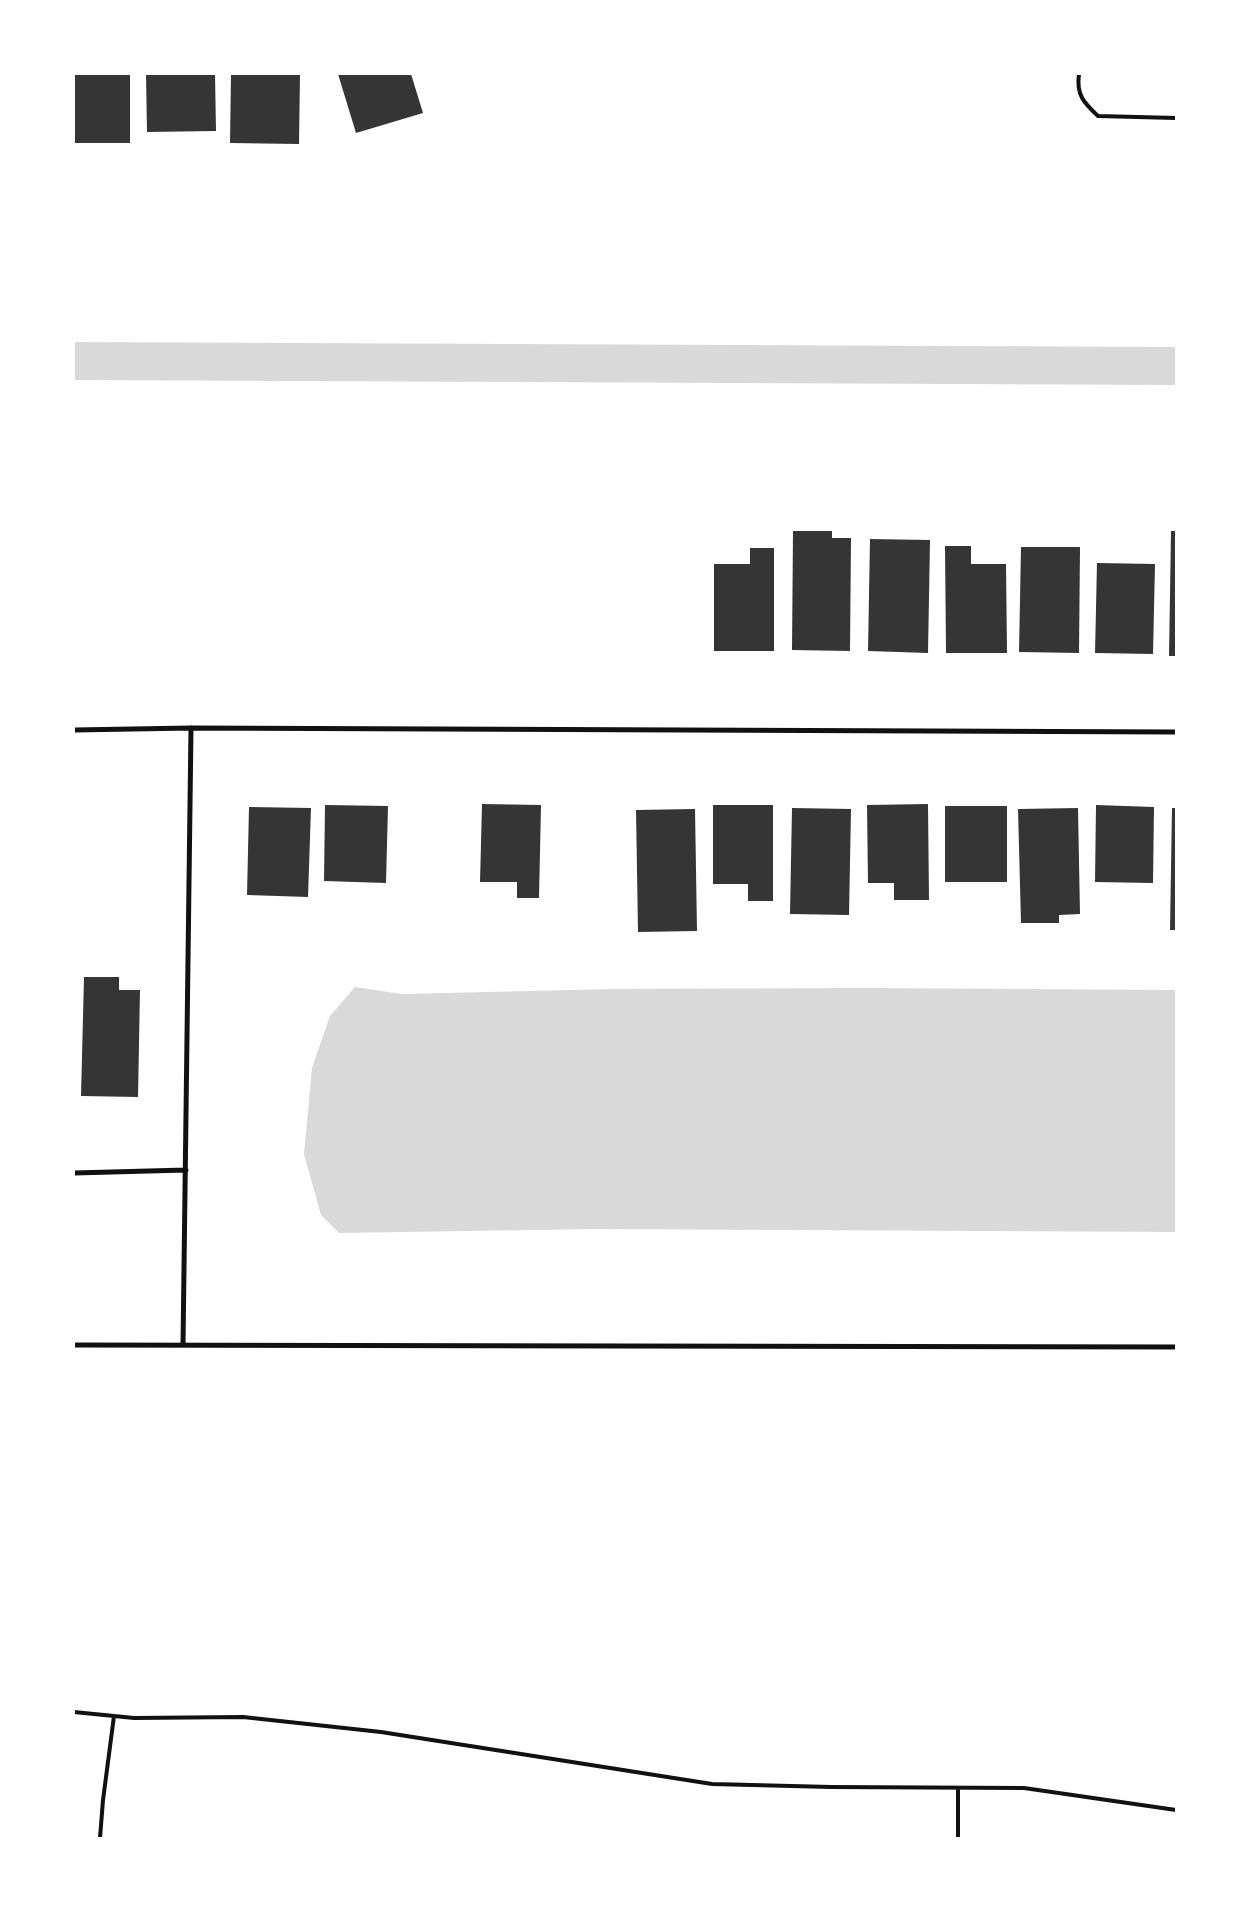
<!DOCTYPE html>
<html>
<head>
<meta charset="utf-8">
<style>
	body { margin:0 }
	#map { position:relative; width:1250px; height:1912px; overflow:hidden; background:#fff; font-family:Arial,sans-serif }
	canvas { display:block }
	.frame { position:absolute; inset:0; border:75px solid #fff; pointer-events:none }
</style>
</head>
<body>
<div id="map">
<canvas width="1250" height="1912"></canvas>
<div class="frame"></div>
</div>
<script>
const c = document.querySelector('canvas').getContext('2d');
c.lineJoin = 'round';
function paint(path, color) {
  c.fillStyle = color;
  c.fill(path, 'evenodd');
}
function trace(path, color, width, dash) {
  c.strokeStyle = color;
  c.lineWidth = width;
  c.lineCap = dash ? 'butt' : 'round';
  c.setLineDash(dash || []);
  c.stroke(path);
}
paint(new Path2D(`
	M 355,987 L 402,994 L 614,989 L 864,988 L 1176,990 L 1176,1232 L 596,1229 L 339,1233 L 321,1215 L 304,1154 L 312,1068 L 330,1016 Z`), '#d9d9d9');
trace(new Path2D(`
	M 74,361 L 1176,366`), '#d9d9d9', 38);
paint(new Path2D(`
	M 74,74 L 130,74 L 130,143 L 74,143 Z
	M 146,74 L 215,74 L 216,131 L 147,132 Z
	M 231,74 L 300,74 L 299,144 L 230,143 Z
	M 338,74 L 411,74 L 423,113 L 356,133 Z
	M 793,531 L 832,531 L 832,538 L 851,538 L 850,651 L 792,650 Z
	M 1171,531 L 1176,531 L 1176,656 L 1169,656 Z
	M 870,539 L 930,540 L 928,653 L 868,651 Z
	M 945,546 L 971,546 L 971,564 L 1006,564 L 1007,653 L 946,653 Z
	M 1021,547 L 1080,547 L 1079,653 L 1019,652 Z
	M 750,548 L 774,548 L 774,651 L 714,651 L 714,564 L 750,564 Z
	M 1097,563 L 1155,564 L 1153,654 L 1095,653 Z
	M 482,804 L 541,805 L 539,898 L 517,898 L 517,882 L 480,882 Z
	M 928,804 L 929,900 L 894,900 L 894,883 L 868,883 L 867,805 Z
	M 325,805 L 388,806 L 386,883 L 324,881 Z
	M 713,805 L 773,805 L 773,901 L 748,901 L 748,884 L 713,884 Z
	M 1096,805 L 1154,807 L 1153,883 L 1095,882 Z
	M 945,806 L 1007,806 L 1007,882 L 945,882 Z
	M 249,807 L 311,808 L 308,897 L 247,895 Z
	M 792,808 L 851,809 L 849,915 L 790,914 Z
	M 1078,808 L 1080,914 L 1059,915 L 1059,923 L 1021,923 L 1018,809 Z
	M 1172,808 L 1176,808 L 1176,930 L 1170,930 Z
	M 695,809 L 697,931 L 638,932 L 636,810 Z
	M 84,977 L 119,977 L 119,990 L 140,990 L 138,1097 L 81,1096 Z`), '#353535');
trace(new Path2D(`
	M 1079,74 C 1076,95 1084,103 1098,116 L 1176,118
	M 74,1712 L 134,1718 L 243,1717 L 381,1732 L 712,1784 L 831,1787 L 1024,1788 L 1176,1810
	M 100,1838 L 103,1800 L 114,1716
	M 958,1838 L 958,1788`), '#111', 4);
trace(new Path2D(`
	M 74,730 L 191,728 L 1176,732
	M 74,1173 L 186,1170
	M 74,1345 L 1176,1347
	M 183,1345 L 191,728`), '#111', 5);
</script>
</body>
</html>
